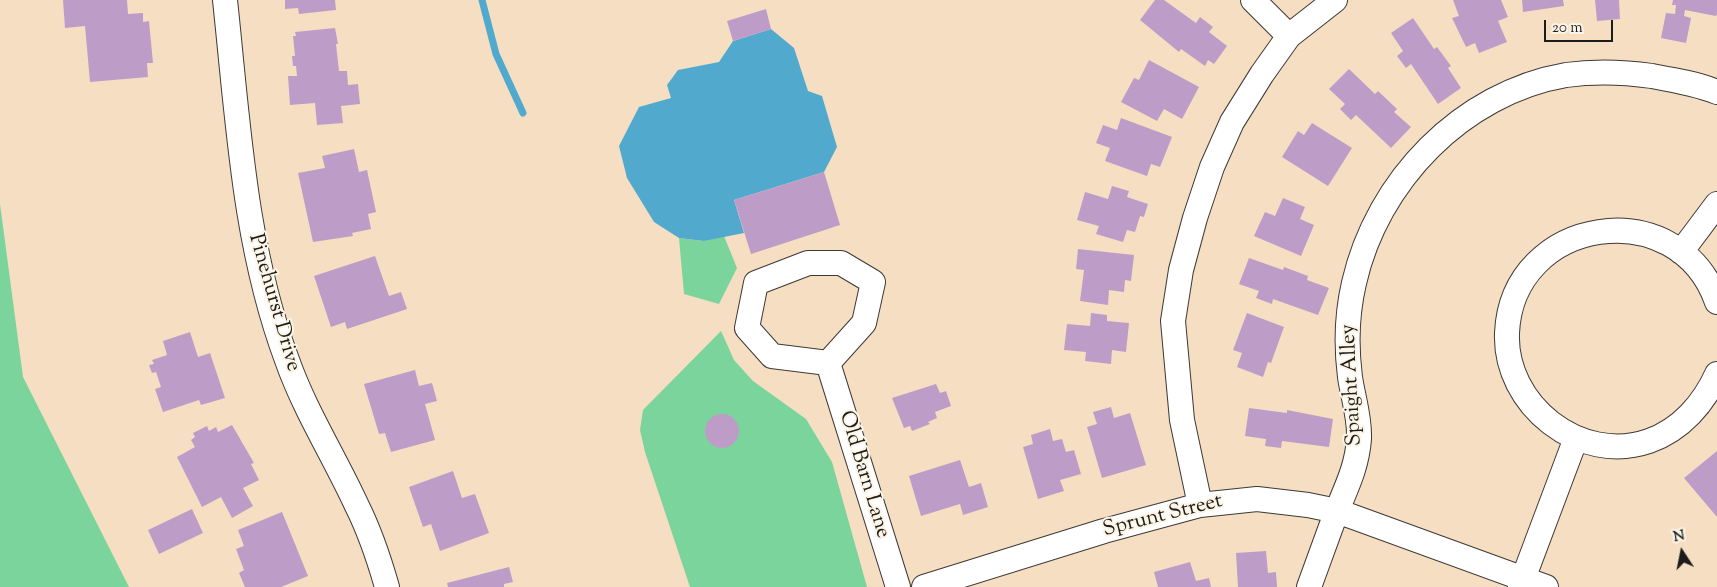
<!DOCTYPE html>
<html>
<head>
<meta charset="utf-8">
<style>
	body { margin:0 }
	#map { position:relative; width:1717px; height:587px; overflow:hidden; background:#f6dec3; font-family:"Sorts Mill Goudy",serif }
	canvas { display:block }
	.north { position:absolute; left:1657px; top:527px; width:50px; height:50px; -webkit-text-stroke:4px #fcf5e5; paint-order:stroke; rotate:349deg; font-size:14px; font-weight:700; line-height:20px; text-align:center; color:#1c1c1c }
	.north::after { content:''; display:block; margin:auto; width:18px; height:22px; background:#1c1c1c; clip-path:polygon(50% 0,100% 100%,50% 72%,0 100%) }
	.scale { position:absolute; left:1544px; top:20px; width:69px; height:22px; box-sizing:border-box; border:2px solid #1c1c1c; border-top:0; padding-left:6px; font-size:15px; line-height:18px; white-space:nowrap; color:#1c1c1c; -webkit-text-stroke:4px #fcf5e5; paint-order:stroke }
</style>
</head>
<body>
<div id="map">
<canvas width="1717" height="587"></canvas>
<div class="north">N</div>
<div class="scale">20 m</div>
</div>
<script>
const c = document.querySelector('canvas').getContext('2d');
c.lineJoin = 'round';
function paint(path, color) {
  c.fillStyle = color;
  c.fill(path, 'evenodd');
}
function trace(path, color, width, dash) {
  c.strokeStyle = color;
  c.lineWidth = width;
  c.lineCap = dash ? 'butt' : 'round';
  c.setLineDash(dash || []);
  c.stroke(path);
}
function write(font, color, halo, rows, align = 'center') {
  c.font = font + ' "Sorts Mill Goudy",serif';
  c.lineWidth = 4;
  c.setLineDash([]);
  c.textBaseline = 'middle';
  c.strokeStyle = halo;
  c.fillStyle = color;
  for (const [text, x, y, turn = 0] of rows) {
    c.save();
    c.translate(x, y);
    c.rotate((+turn || 0) * Math.PI / 180);
    c.textAlign = isNaN(turn) ? turn : align;
    if (halo) c.strokeText(text, 0, 0);
    c.fillText(text, 0, 0);
    c.restore();
  }
}
paint(new Path2D(`
	M 0,204 L 23,377 L 129,587 L 0,587 Z
	M 724,236 L 737,268 L 719,304 L 684,294 L 679,238 L 704,241 Z
	M 721,331 L 734,360 L 753,381 L 806,419 L 832,462 L 867,587 L 690,587 L 645,452 L 640,430 L 643,410 Z`), '#7ad49b');
paint(new Path2D(`
	M 771,29 L 794,48 L 808,91 L 822,96 L 837,147 L 824,172 L 734,200 L 744,233 L 704,241 L 679,238 L 654,222 L 627,178 L 619,146 L 639,107 L 671,98 L 667,85 L 678,70 L 719,62 L 733,41 Z`), '#51aace');
trace(new Path2D(`
	M 482,0 L 496,54 L 523,113`), '#51aace', 7);
paint(new Path2D(`
	M 63,0 L 127,0 L 128,14 L 143,13 L 143,22 L 149,21 L 153,63 L 147,63 L 148,77 L 90,82 L 85,26 L 65,28 Z
	M 285,0 L 335,0 L 336,10 L 299,14 L 298,8 L 285,9 Z
	M 1155,0 L 1164,0 L 1196,23 L 1200,17 L 1213,27 L 1209,32 L 1227,46 L 1214,64 L 1208,60 L 1205,66 L 1181,49 L 1179,52 L 1140,20 Z
	M 1453,0 L 1501,0 L 1508,17 L 1498,21 L 1507,42 L 1479,53 L 1475,43 L 1466,47 L 1452,18 L 1459,16 Z
	M 1522,0 L 1563,0 L 1564,6 L 1523,12 Z
	M 1595,0 L 1619,0 L 1620,19 L 1597,21 Z
	M 1673,0 L 1717,0 L 1717,14 L 1716,16 L 1685,10 L 1684,16 L 1691,18 L 1686,43 L 1661,38 L 1666,13 L 1675,14 L 1676,5 L 1672,5 Z
	M 766,9 L 771,29 L 733,41 L 727,21 Z
	M 1413,18 L 1434,49 L 1437,47 L 1451,66 L 1448,68 L 1461,88 L 1438,104 L 1411,64 L 1406,68 L 1397,56 L 1403,51 L 1391,33 Z
	M 335,28 L 338,44 L 336,44 L 339,71 L 347,71 L 348,85 L 358,84 L 360,104 L 341,106 L 343,123 L 317,125 L 315,103 L 290,105 L 288,76 L 297,76 L 296,66 L 293,66 L 292,56 L 295,56 L 293,36 L 296,36 L 295,32 Z
	M 1149,60 L 1199,87 L 1182,119 L 1164,109 L 1157,121 L 1121,102 L 1134,78 L 1139,80 Z
	M 1349,69 L 1375,94 L 1378,91 L 1397,109 L 1394,112 L 1411,127 L 1391,148 L 1356,115 L 1351,120 L 1340,109 L 1345,104 L 1329,89 Z
	M 1121,118 L 1172,137 L 1160,167 L 1151,164 L 1147,176 L 1105,161 L 1110,148 L 1096,143 L 1103,125 L 1117,130 Z
	M 1312,123 L 1352,148 L 1328,186 L 1282,157 L 1298,131 L 1304,135 Z
	M 354,149 L 359,172 L 367,170 L 376,212 L 368,214 L 371,229 L 352,233 L 353,236 L 313,242 L 298,173 L 325,168 L 322,156 Z
	M 824,172 L 840,225 L 751,254 L 734,200 Z
	M 1112,186 L 1129,191 L 1127,197 L 1148,204 L 1144,217 L 1140,216 L 1135,232 L 1127,230 L 1123,242 L 1096,234 L 1099,226 L 1077,220 L 1085,192 L 1108,199 Z
	M 1283,198 L 1305,207 L 1300,219 L 1314,225 L 1301,256 L 1254,236 L 1265,212 L 1275,216 Z
	M 1078,249 L 1134,255 L 1131,281 L 1125,280 L 1124,292 L 1109,290 L 1108,305 L 1080,301 L 1084,270 L 1076,269 Z
	M 375,256 L 389,296 L 401,292 L 407,309 L 347,329 L 345,322 L 331,327 L 314,276 Z
	M 1249,258 L 1283,270 L 1284,267 L 1308,276 L 1307,280 L 1329,288 L 1318,315 L 1273,299 L 1272,304 L 1256,298 L 1259,291 L 1239,284 Z
	M 1091,313 L 1107,315 L 1107,321 L 1129,323 L 1126,352 L 1112,350 L 1111,364 L 1085,361 L 1086,352 L 1064,350 L 1067,324 L 1090,326 Z
	M 1247,313 L 1284,327 L 1271,363 L 1268,362 L 1263,377 L 1237,367 L 1242,353 L 1233,350 Z
	M 190,332 L 198,357 L 210,353 L 225,398 L 201,405 L 199,400 L 163,412 L 155,389 L 161,387 L 156,372 L 152,373 L 149,365 L 154,364 L 152,360 L 167,355 L 163,341 Z
	M 415,370 L 419,386 L 432,383 L 437,401 L 425,404 L 435,440 L 391,452 L 385,433 L 379,434 L 364,384 Z
	M 936,384 L 940,393 L 946,391 L 951,406 L 935,412 L 937,418 L 928,422 L 930,424 L 912,431 L 910,426 L 904,428 L 892,398 Z
	M 1111,407 L 1114,418 L 1130,413 L 1146,465 L 1102,478 L 1087,427 L 1097,424 L 1093,412 Z
	M 1249,408 L 1287,413 L 1287,410 L 1333,419 L 1329,447 L 1282,441 L 1281,448 L 1265,446 L 1266,439 L 1245,436 Z
	M705 431a17 17 0 1 1 34 0a17 17 0 1 1-34 0Z
	M 232,425 L 254,463 L 251,464 L 259,480 L 243,488 L 253,506 L 232,518 L 221,497 L 202,507 L 177,457 L 195,447 L 191,440 L 195,437 L 193,433 L 207,426 L 209,431 L 216,427 L 218,432 Z
	M 1050,429 L 1053,441 L 1062,439 L 1066,452 L 1074,450 L 1081,474 L 1060,480 L 1064,491 L 1038,499 L 1023,447 L 1033,444 L 1031,435 Z
	M 1717,451 L 1717,517 L 1684,478 Z
	M 960,460 L 969,487 L 981,483 L 988,507 L 963,515 L 960,504 L 921,516 L 909,476 Z
	M 453,471 L 462,498 L 475,494 L 489,533 L 440,551 L 431,524 L 423,527 L 409,487 Z
	M 192,509 L 203,533 L 159,554 L 148,530 Z
	M 282,512 L 308,576 L 281,587 L 245,587 L 239,573 L 244,570 L 236,549 L 244,546 L 238,530 Z
	M 1266,551 L 1268,573 L 1276,572 L 1277,587 L 1238,587 L 1236,553 Z
	M 1190,562 L 1196,581 L 1209,578 L 1211,587 L 1158,587 L 1154,572 Z
	M 509,567 L 513,582 L 504,584 L 504,587 L 448,587 L 447,583 Z`), '#bd9dc8');
const street = new Path2D(`
	M 225,0 C 238,121 244,245 287,360 C 305,411 334,456 357,506 C 370,532 379,559 387,587
	M 1253,0 L 1289,36
	M 1681,252 L 1717,204
	M 808,263 L 841,263 L 873,282 L 864,323 L 828,363 L 772,356 L 747,328 L 756,283 Z
	M 1717,302 C 1678,191 1512,216 1507,333 C 1504,405 1580,465 1649,441 C 1681,430 1704,403 1717,374
	M 828,363 L 898,587
	M 1200,505 L 1182,420 L 1173,321 L 1181,270 L 1195,218 L 1212,167 L 1232,122 L 1262,74 L 1289,36 L 1335,0
	M 924,587 L 1104,531 L 1200,505 L 1257,499 L 1308,505 L 1337,511 L 1546,587
	M 1309,587 C 1318,563 1327,538 1336,513 C 1346,488 1357,467 1359,439 C 1360,417 1353,398 1350,377 C 1346,346 1347,313 1354,283 C 1377,181 1462,93 1566,75 C 1594,71 1624,72 1652,76 C 1674,80 1697,84 1717,92
	M 1520,587 L 1576,438`);
trace(street, '#3d3935', 26);
trace(street, '#fff', 24);
write('21px', '#1c1c1c', '#fcf5e5', [
	["Pinehurst Drive",273,303,74],
	["Spaight Alley",1353,385,-93],
	["Old Barn Lane",863,475,73],
	["Sprunt Street",1163,517,-14]
]);
</script>
</body>
</html>
